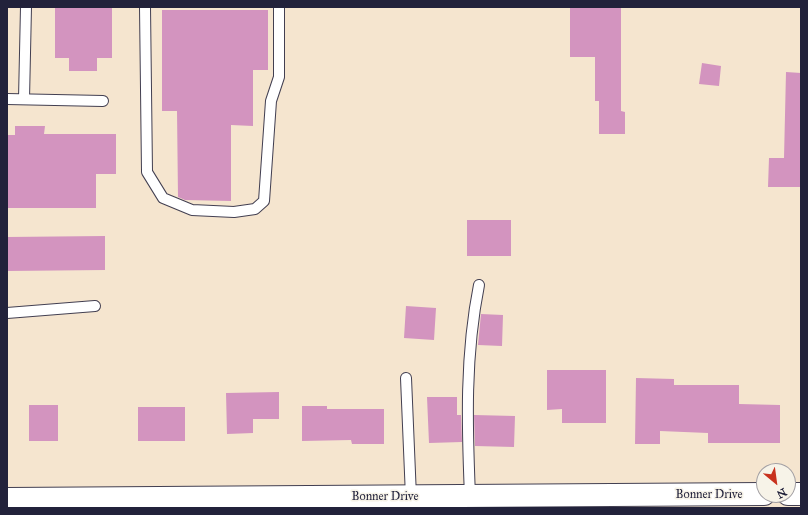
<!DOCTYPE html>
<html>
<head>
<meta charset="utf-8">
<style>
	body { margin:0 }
	#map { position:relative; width:808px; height:515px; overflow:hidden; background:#f5e5cf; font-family:"IM FELL Great Primer",serif }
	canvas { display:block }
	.frame { position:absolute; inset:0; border:8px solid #22223b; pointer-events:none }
	.north { position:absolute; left:756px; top:463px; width:40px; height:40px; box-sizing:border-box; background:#f7f3e8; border:1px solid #a29fa3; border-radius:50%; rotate:151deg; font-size:11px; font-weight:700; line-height:16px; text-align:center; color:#22223b }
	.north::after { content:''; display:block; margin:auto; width:14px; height:18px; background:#c8321e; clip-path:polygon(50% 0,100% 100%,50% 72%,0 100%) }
</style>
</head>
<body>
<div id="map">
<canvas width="808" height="515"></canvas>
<div class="frame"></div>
<div class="north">N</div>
</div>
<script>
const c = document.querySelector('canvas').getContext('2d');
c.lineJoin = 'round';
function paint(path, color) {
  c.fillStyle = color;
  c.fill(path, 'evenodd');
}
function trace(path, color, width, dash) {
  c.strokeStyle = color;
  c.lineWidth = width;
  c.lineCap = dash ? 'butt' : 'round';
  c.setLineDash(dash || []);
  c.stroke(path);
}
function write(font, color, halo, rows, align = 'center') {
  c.font = font + ' "IM FELL Great Primer",serif';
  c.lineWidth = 3;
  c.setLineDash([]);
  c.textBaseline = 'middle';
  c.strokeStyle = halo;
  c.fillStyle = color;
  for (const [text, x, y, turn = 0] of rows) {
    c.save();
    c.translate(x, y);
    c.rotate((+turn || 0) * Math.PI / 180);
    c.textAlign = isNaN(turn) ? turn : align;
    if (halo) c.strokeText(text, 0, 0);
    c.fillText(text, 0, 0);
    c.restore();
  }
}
paint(new Path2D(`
	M 55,7 L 112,7 L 112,58 L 97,58 L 97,71 L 69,71 L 69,58 L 55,58 Z
	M 570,7 L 621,7 L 621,111 L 625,112 L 625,134 L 599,134 L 599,101 L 595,101 L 595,57 L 570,57 Z
	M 162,10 L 268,10 L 268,70 L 253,70 L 253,126 L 231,125 L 231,201 L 185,200 L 178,197 L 177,111 L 162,111 Z
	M 702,63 L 721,66 L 719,86 L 699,84 Z
	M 786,72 L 801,73 L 801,187 L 768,187 L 769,158 L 784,158 Z
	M 15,126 L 45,126 L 44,134 L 116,134 L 116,174 L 96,174 L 96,208 L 7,208 L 7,135 L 15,135 Z
	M 467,220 L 511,220 L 511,256 L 467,256 Z
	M 105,236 L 105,270 L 7,271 L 7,237 Z
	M 406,306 L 436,308 L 434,340 L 404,338 Z
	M 481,314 L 503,315 L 502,346 L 478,345 Z
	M 547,370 L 606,370 L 606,423 L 562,423 L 562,409 L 547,410 Z
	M 636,378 L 674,379 L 674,385 L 739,385 L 739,404 L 780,405 L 780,443 L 708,443 L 708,433 L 660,431 L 660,444 L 635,444 Z
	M 279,392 L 279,419 L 253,419 L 253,433 L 227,434 L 226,393 Z
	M 427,397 L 457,397 L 457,415 L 461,415 L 462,442 L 429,443 Z
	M 29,405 L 58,405 L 58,441 L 29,441 Z
	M 302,406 L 327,406 L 327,409 L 384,409 L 384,444 L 352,444 L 351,440 L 302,441 Z
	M 138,407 L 185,407 L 185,441 L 138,441 Z
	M 474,415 L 515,416 L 514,447 L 475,446 Z`), '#d394bf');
const service = new Path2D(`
	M 145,7 L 147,172 L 163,198 L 192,210 L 234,212 L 255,209 L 264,201 L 271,101 L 279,77 L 279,7
	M 7,99 L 103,101
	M 24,99 L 26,7
	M 7,313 L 95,306
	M 406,378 L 411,497
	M 470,496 C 467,425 465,355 479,285`);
const tertiary = new Path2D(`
	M 788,494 L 801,494
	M 7,499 L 764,494`);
trace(service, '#423f51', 12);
trace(tertiary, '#423f51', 24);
trace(service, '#fff', 10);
trace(tertiary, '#fff', 22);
write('12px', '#22223b', '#f7f3e8', [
	["Bonner Drive",709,495],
	["Bonner Drive",385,497]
]);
</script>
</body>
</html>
